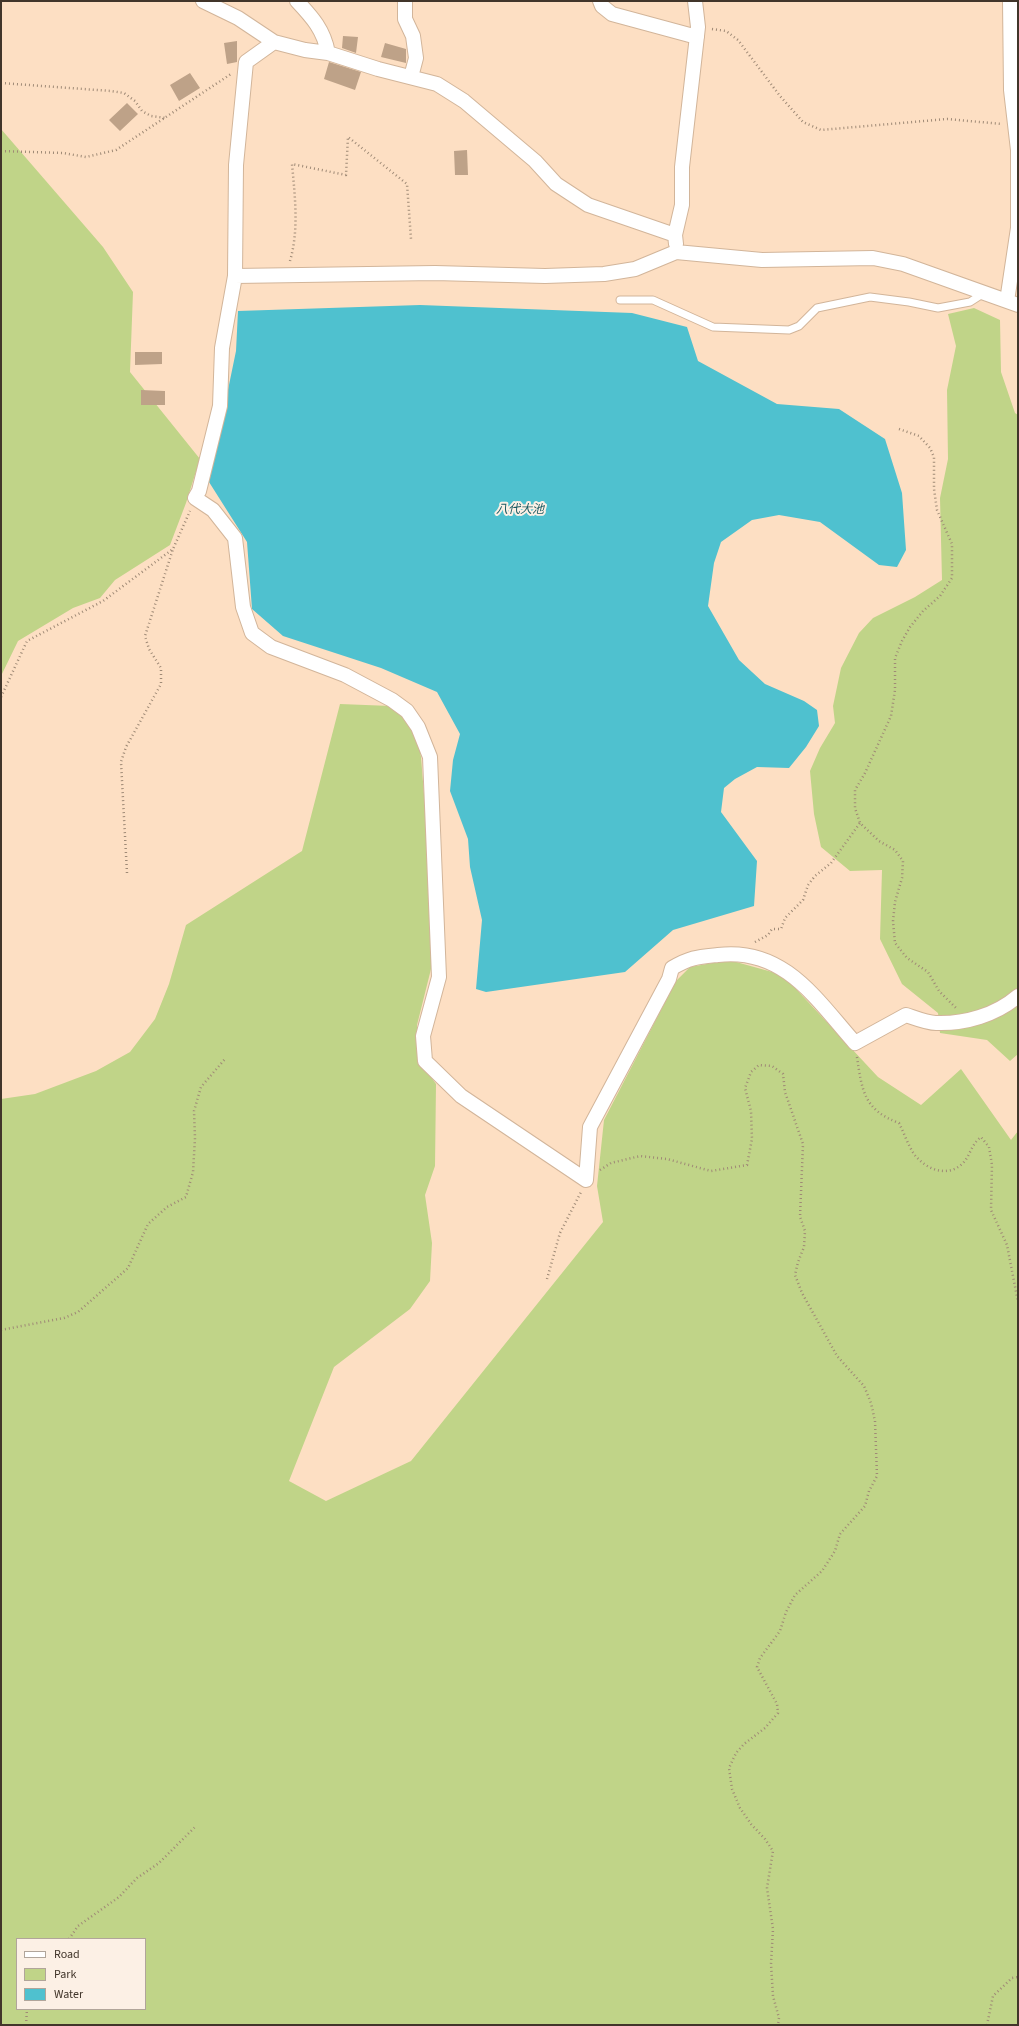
<!DOCTYPE html>
<html>
<head>
<meta charset="utf-8">
<style>
	body { margin:0 }
	#map { position:relative; width:1019px; height:2026px; overflow:hidden; background:#fddfc3; font-family:"Source Sans 3",sans-serif }
	canvas { display:block }
	.frame { position:absolute; inset:0; border:2px solid #41352a; pointer-events:none }
	.legend { position:absolute; left:16px; top:1938px; width:130px; height:72px; box-sizing:border-box; background:#fcf0e5; border:1px solid #b1a59a; margin:0; padding:5px 7px; list-style:none; font-size:12px; color:#41352a }
	.legend li { display:flex; align-items:center; gap:8px; height:20px }
	.legend b { width:20px; border:1px solid #b1a59a }
</style>
</head>
<body>
<div id="map">
<canvas width="1019" height="2026"></canvas>
<div class="frame"></div>
<ul class="legend">
<li><b style="height:5px;background:#fff"></b>Road</li>
<li><b style="height:11px;background:#c0d488"></b>Park</li>
<li><b style="height:11px;background:#4fc1cf"></b>Water</li>
</ul>
</div>
<script>
const c = document.querySelector('canvas').getContext('2d');
c.lineJoin = 'round';
function paint(path, color) {
  c.fillStyle = color;
  c.fill(path, 'evenodd');
}
function trace(path, color, width, dash) {
  c.strokeStyle = color;
  c.lineWidth = width;
  c.lineCap = dash ? 'butt' : 'round';
  c.setLineDash(dash || []);
  c.stroke(path);
}
function write(font, color, halo, rows, align = 'center') {
  c.font = font + ' "Source Sans 3","Noto Sans JP",sans-serif';
  c.lineWidth = 4;
  c.setLineDash([]);
  c.textBaseline = 'middle';
  c.strokeStyle = halo;
  c.fillStyle = color;
  for (const [text, x, y, turn = 0] of rows) {
    c.save();
    c.translate(x, y);
    c.rotate((+turn || 0) * Math.PI / 180);
    c.textAlign = isNaN(turn) ? turn : align;
    if (halo) c.strokeText(text, 0, 0);
    c.fillText(text, 0, 0);
    c.restore();
  }
}
paint(new Path2D(`
	M 1,129 L 103,247 L 133,292 L 130,372 L 200,459 L 186,503 L 170,545 L 115,580 L 100,598 L 73,608 L 18,641 L 1,676 Z
	M 974,308 L 1000,320 L 1001,372 L 1015,413 L 1018,415 L 1018,1054 L 1010,1061 L 987,1040 L 940,1033 L 938,1013 L 902,984 L 880,939 L 882,870 L 850,871 L 821,847 L 814,814 L 810,771 L 820,748 L 835,723 L 833,706 L 841,668 L 859,633 L 873,618 L 915,597 L 942,580 L 940,498 L 948,459 L 947,390 L 956,346 L 948,314 Z
	M 340,704 L 391,706 L 416,731 L 421,757 L 429,856 L 432,965 L 417,1025 L 417,1057 L 436,1084 L 435,1166 L 425,1195 L 432,1243 L 430,1281 L 410,1309 L 334,1367 L 289,1481 L 326,1501 L 411,1461 L 603,1222 L 597,1186 L 604,1120 L 676,981 L 690,967 L 729,960 L 783,975 L 878,1077 L 921,1105 L 961,1069 L 1011,1140 L 1018,1131 L 1018,2025 L 1,2025 L 1,1099 L 35,1094 L 96,1071 L 130,1052 L 155,1019 L 169,984 L 186,925 L 302,851 ZM 17,1939 L 145,1939 L 145,2009 L 17,2009 Z`), '#c0d488');
paint(new Path2D(`
	M 420,305 L 632,313 L 687,327 L 698,361 L 777,404 L 839,409 L 885,439 L 902,493 L 906,550 L 897,567 L 879,565 L 820,522 L 779,515 L 752,520 L 721,542 L 714,563 L 708,606 L 739,660 L 765,684 L 804,701 L 817,710 L 819,726 L 806,747 L 789,768 L 757,767 L 735,779 L 724,788 L 721,812 L 757,861 L 754,906 L 673,930 L 625,972 L 486,992 L 476,989 L 482,920 L 470,867 L 468,839 L 450,791 L 453,760 L 460,734 L 437,692 L 381,668 L 283,636 L 252,609 L 247,542 L 209,482 L 236,351 L 238,311 Z`), '#4fc1cf');
paint(new Path2D(`
	M 343,36 L 358,37 L 356,53 L 342,48 Z
	M 237,41 L 237,62 L 227,64 L 224,43 Z
	M 385,43 L 406,49 L 406,63 L 381,57 Z
	M 329,62 L 361,72 L 355,90 L 324,79 Z
	M 190,73 L 200,88 L 179,101 L 170,85 Z
	M 127,103 L 138,114 L 120,131 L 109,120 Z
	M 467,150 L 468,175 L 455,175 L 454,151 Z
	M 135,352 L 162,352 L 162,364 L 135,365 Z
	M 141,390 L 165,391 L 165,405 L 141,405 Z`), '#bea288');
const service = new Path2D(`
	M 620,300 L 653,300 L 713,327 L 789,330 L 799,326 L 817,308 L 870,297 L 909,302 L 938,308 L 970,302 L 984,293`);
const minor = new Path2D(`
	M 203,1 L 238,18 L 274,42
	M 297,1 C 312,17 324,30 328,53
	M 405,1 L 405,19 L 413,36 L 416,58 L 411,77
	M 600,1 L 602,6 L 612,14 L 697,37
	M 675,235 L 588,205 L 556,184 L 535,161 L 464,101 L 437,84 L 378,69 L 328,53 L 305,50 L 274,42 L 246,62 L 236,165 L 235,276 L 222,348 L 220,406 L 199,491 L 195,498 L 213,510 L 235,538 L 243,607 L 252,633 L 271,647 L 345,675 L 392,700 L 407,711 L 418,727 L 430,757 L 439,977 L 423,1036 L 425,1061 L 461,1096 L 586,1180 L 590,1127 L 669,979 L 672,968 C 691,957 698,957 718,955 C 784,947 816,999 855,1043 L 906,1015 C 915,1018 927,1023 936,1023 C 965,1024 996,1015 1018,996
	M 676,244 L 675,235 L 682,205 L 682,167 L 698,27 L 695,1
	M 235,276 L 435,273 L 545,276 L 604,274 L 635,269 L 676,252 L 762,260 L 873,258 L 903,264 L 1018,305
	M 1007,301 L 1018,228 L 1018,150 L 1011,90 L 1010,1`);
trace(service, '#d2b59a', 9);
trace(minor, '#d2b59a', 16);
trace(new Path2D(`
	M 712,29 L 726,31 L 738,40 L 780,96 L 803,122 L 821,130 L 947,119 L 1002,124
	M 1,83 L 111,91 L 124,93 L 135,101 L 142,111 L 151,116 L 166,118
	M 1,151 L 63,153 L 86,157 L 116,150 L 231,74
	M 290,261 C 299,230 295,197 292,164 L 346,175 L 348,137 L 407,184 L 411,239
	M 899,429 L 919,436 L 930,448 L 934,457 L 934,489 L 937,510 L 952,544 L 952,578 L 940,596 L 923,611 L 910,627 L 902,641 L 895,658 L 895,690 L 891,716 L 865,773 L 855,790 L 855,808 L 860,823 L 879,841 L 895,850 L 903,861 L 902,878 L 895,902 L 893,921 L 895,943 L 907,958 L 928,972 L 939,991 L 956,1008
	M 1,697 L 27,641 L 103,601 L 173,549 L 190,511
	M 127,873 L 121,762 L 126,747 L 161,684 L 161,668 L 149,649 L 145,636 L 173,549
	M 755,942 L 768,935 L 772,929 L 781,929 L 785,918 L 803,900 L 808,885 L 815,876 L 831,863 L 860,823
	M 857,1057 C 862,1091 864,1110 899,1123 C 904,1133 908,1145 914,1154 C 925,1169 947,1178 962,1164 C 970,1157 971,1144 981,1137 L 989,1147 L 992,1165 L 991,1210 L 1007,1245 L 1018,1302
	M 600,1170 L 611,1163 L 640,1156 L 667,1159 L 711,1171 L 747,1165 L 752,1139 L 751,1111 L 745,1088 L 751,1072 L 759,1065 L 772,1066 L 783,1074 L 785,1092 L 803,1144 L 800,1217 L 805,1231 L 804,1247 L 798,1262 L 795,1275 L 802,1293 L 837,1356 L 864,1386 L 871,1403 L 875,1421 L 877,1476 L 869,1491 L 865,1506 L 840,1534 L 835,1551 L 822,1571 L 795,1595 L 786,1612 L 780,1631 L 760,1658 L 757,1667 L 777,1704 L 778,1713 L 765,1728 L 744,1744 L 736,1753 L 729,1768 L 732,1789 L 740,1808 L 751,1824 L 765,1839 L 773,1851 L 767,1888 L 773,1929 L 771,1964 L 773,1996 L 779,2018 L 778,2025
	M 547,1279 L 560,1233 L 581,1192
	M 1,1330 L 64,1318 L 78,1312 L 128,1268 L 148,1224 L 167,1207 L 186,1197 L 193,1172 L 195,1138 L 194,1111 L 201,1087 L 225,1059
	M 69,1939 L 78,1926 L 119,1897 L 137,1878 L 159,1863 L 196,1826
	M 26,2025 L 27,2009
	M 987,2025 L 993,1996 L 1012,1978 L 1018,1977`), '#9f8a76', 2.5, [1, 3]);
trace(service, '#fff', 7);
trace(minor, '#fff', 14);
write('italic 12px', '#185860', '#fcf0e5', [
	["八代大池",520,510]
]);
</script>
</body>
</html>
